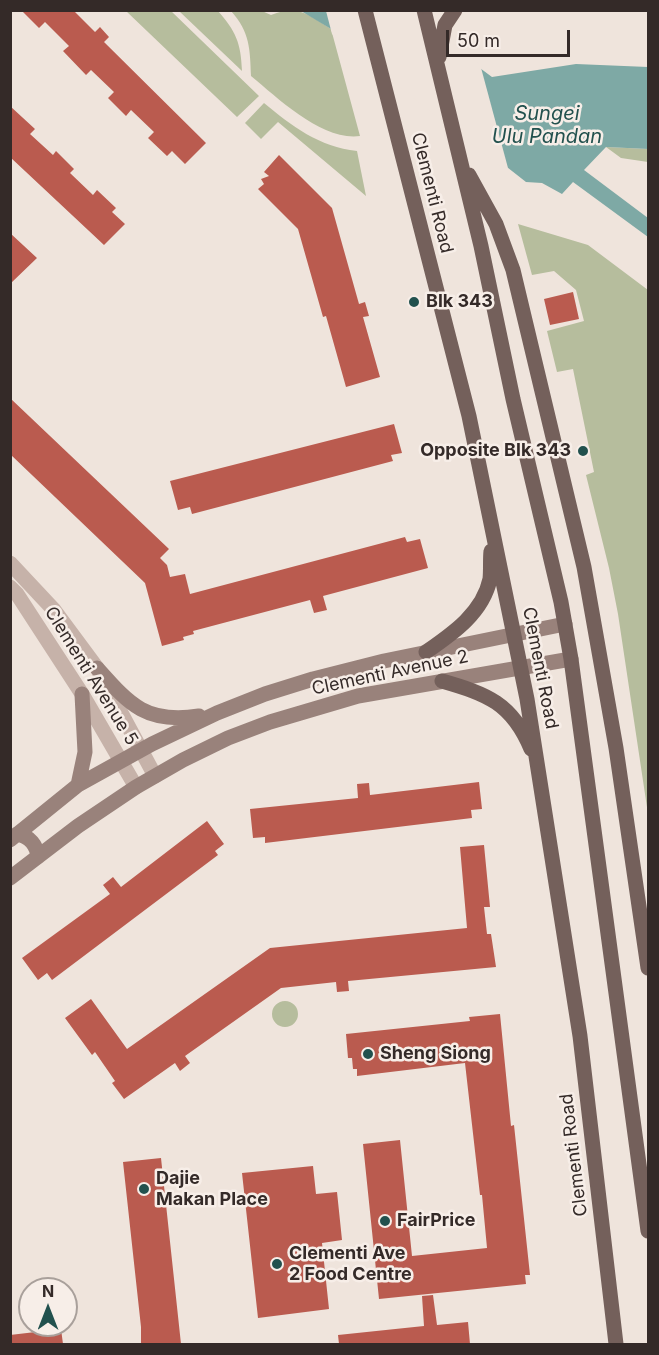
<!DOCTYPE html>
<html>
<head>
<meta charset="utf-8">
<style>
	body { margin:0 }
	#map { position:relative; width:659px; height:1355px; overflow:hidden; background:#efe4dc; font-family:Inter,sans-serif }
	canvas { display:block }
	.frame { position:absolute; inset:0; border:12px solid #342a28; pointer-events:none }
	.north { position:absolute; left:18px; top:1277px; width:60px; height:60px; box-sizing:border-box; background:#f7eee8; border:2px solid #a9a09b; border-radius:50%; rotate:0deg; font-size:16px; font-weight:700; line-height:24px; text-align:center; color:#342a28 }
	.north::after { content:''; display:block; margin:auto; width:21px; height:27px; background:#22514e; clip-path:polygon(50% 0,100% 100%,50% 72%,0 100%) }
	.scale { position:absolute; left:446px; top:30px; width:124px; height:27px; box-sizing:border-box; border:3px solid #342a28; border-top:0; padding-left:8px; font-size:18px; line-height:21px; white-space:nowrap; color:#342a28; -webkit-text-stroke:4px #f7eee8; paint-order:stroke }
</style>
</head>
<body>
<div id="map">
<canvas width="659" height="1355"></canvas>
<div class="frame"></div>
<div class="north">N</div>
<div class="scale">50 m</div>
</div>
<script>
const c = document.querySelector('canvas').getContext('2d');
c.lineJoin = 'round';
function paint(path, color) {
  c.fillStyle = color;
  c.fill(path, 'evenodd');
}
function trace(path, color, width, dash) {
  c.strokeStyle = color;
  c.lineWidth = width;
  c.lineCap = dash ? 'butt' : 'round';
  c.setLineDash(dash || []);
  c.stroke(path);
}
function write(font, color, halo, rows, align = 'center') {
  c.font = font + ' Inter,sans-serif';
  c.lineWidth = 5;
  c.setLineDash([]);
  c.textBaseline = 'middle';
  c.strokeStyle = halo;
  c.fillStyle = color;
  for (const [text, x, y, turn = 0] of rows) {
    c.save();
    c.translate(x, y);
    c.rotate((+turn || 0) * Math.PI / 180);
    c.textAlign = isNaN(turn) ? turn : align;
    if (halo) c.strokeText(text, 0, 0);
    c.fillText(text, 0, 0);
    c.restore();
  }
}
paint(new Path2D(`
	M 217,10 C 236,31 241,43 242,71 L 179,11 Z
	M 126,11 L 171,11 L 259,96 L 237,117 Z
	M 231,11 L 262,11 L 271,15 C 299,4 308,15 331,29 L 360,136 C 322,141 279,99 251,76 C 250,49 250,32 231,11 Z
	M 264,103 C 292,126 319,147 357,151 L 366,196 L 278,122 L 261,139 L 245,123 Z
	M 606,147 L 648,149 L 648,162 L 621,158 Z
	M 518,224 L 588,245 L 648,290 L 648,814 L 618,614 L 609,568 L 586,475 L 594,472 L 573,369 L 557,372 L 547,331 L 584,321 L 576,290 L 554,271 L 532,275 Z
	M272 1014a13 13 0 1 1 26 0a13 13 0 1 1-26 0Z`), '#b6bd9d');
paint(new Path2D(`
	M 301,11 L 403,11 L 492,77 L 576,64 L 648,67 L 648,149 L 606,147 L 584,170 L 648,218 L 648,237 L 573,182 L 562,194 L 542,183 L 526,182 L 331,29 Z`), '#7ea9a5');
paint(new Path2D(`
	M 408,10 L 480,64 L 508,168 L 500,166 L 332,34 L 326,11 Z`), '#efe4dc');
paint(new Path2D(`
	M 21,10 L 73,10 L 95,32 L 100,27 L 109,37 L 104,42 L 206,143 L 185,164 L 172,151 L 167,156 L 148,138 L 154,132 L 131,110 L 126,116 L 108,98 L 114,92 L 91,70 L 86,75 L 63,51 L 69,46 L 45,22 L 39,28 Z
	M 10,106 L 35,129 L 30,134 L 53,155 L 56,151 L 74,169 L 70,173 L 93,195 L 97,190 L 116,208 L 112,212 L 125,224 L 104,245 L 10,157 Z
	M 279,155 L 332,208 L 359,304 L 365,302 L 369,316 L 363,317 L 380,377 L 346,387 L 326,316 L 323,317 L 298,229 L 258,189 L 264,184 L 261,179 L 269,176 L 264,172 Z
	M 10,233 L 37,258 L 10,284 Z
	M 573,292 L 579,319 L 550,325 L 544,299 Z
	M 10,398 L 169,549 L 160,558 L 167,565 L 170,577 L 185,574 L 190,594 L 405,537 L 407,542 L 420,539 L 428,568 L 323,596 L 327,610 L 314,613 L 310,600 L 193,631 L 194,634 L 183,637 L 184,640 L 162,646 L 145,583 L 10,454 Z
	M 394,424 L 402,453 L 391,455 L 393,461 L 192,514 L 190,507 L 178,510 L 170,481 Z
	M 479,782 L 482,809 L 471,810 L 472,818 L 265,843 L 265,837 L 253,838 L 250,809 L 358,798 L 357,784 L 369,783 L 370,795 Z
	M 207,821 L 224,844 L 215,851 L 218,855 L 52,980 L 47,973 L 38,980 L 22,958 L 110,894 L 103,885 L 113,877 L 121,887 Z
	M 484,845 L 490,907 L 484,907 L 487,934 L 491,934 L 496,967 L 348,981 L 349,991 L 337,992 L 336,982 L 281,988 L 185,1056 L 190,1063 L 180,1071 L 175,1063 L 124,1099 L 112,1083 L 115,1081 L 95,1052 L 92,1055 L 65,1018 L 91,999 L 127,1049 L 270,948 L 467,928 L 460,847 Z
	M 500,1014 L 511,1126 L 514,1125 L 530,1275 L 525,1275 L 526,1284 L 379,1299 L 363,1144 L 400,1140 L 412,1256 L 487,1248 L 482,1195 L 480,1195 L 465,1063 L 357,1076 L 357,1069 L 353,1069 L 352,1058 L 348,1058 L 346,1034 L 470,1021 L 469,1017 Z
	M 161,1158 L 181,1344 L 141,1344 L 141,1327 L 123,1162 Z
	M 313,1166 L 316,1194 L 337,1192 L 342,1240 L 322,1243 L 329,1309 L 258,1318 L 242,1173 Z
	M 433,1295 L 437,1325 L 468,1322 L 470,1344 L 339,1344 L 338,1335 L 424,1326 L 422,1296 Z
	M 61,1329 L 63,1344 L 10,1344 L 10,1335 Z`), '#ba5b4f');
trace(new Path2D(`
	M 10,563 L 54,610 L 97,668 L 155,776
	M 10,587 L 17,594 L 82,694 L 136,787`), '#c6b2a9', 15);
trace(new Path2D(`
	M 97,668 C 130,705 146,724 199,716
	M 78,785 L 85,752 L 82,694
	M 17,834 C 30,836 37,846 38,857
	M 10,840 L 78,785 L 152,744 L 217,713 L 265,694 L 313,679 L 384,661 L 565,624
	M 10,878 L 78,826 L 136,787 L 183,760 L 228,738 L 270,722 L 358,696 L 571,659`), '#99827b', 15);
trace(new Path2D(`
	M 365,10 L 469,416 L 527,699 L 580,1036 L 616,1344
	M 424,10 L 481,246 L 513,399 L 561,602 L 571,659 L 648,1231
	M 439,57 L 445,25 L 455,10
	M 469,175 L 496,224 L 513,270 L 584,567 L 616,748 L 648,968
	M 426,652 C 452,634 483,613 490,579 C 491,570 490,560 491,551
	M 442,681 C 487,694 512,703 531,749`), '#74605b', 15);
for (const [x, y, r, color] of [
	[414,302,6,"#22514e"],
	[583,451,6,"#22514e"],
	[368,1054,6,"#22514e"],
	[144,1189,6,"#22514e"],
	[385,1221,6,"#22514e"],
	[277,1264,6,"#22514e"]
]) {
  const dot = new Path2D();
  dot.arc(x, y, r, 0, 2 * Math.PI);
  c.fillStyle = color;
  c.fill(dot);
  trace(dot, '#f7eee8', 2);
}
write('18px', '#342a28', '#f7eee8', [
	["Clementi Road",432,193,76],
	["Clementi Road",540,668,79],
	["Clementi Avenue 2",390,673,-12],
	["Clementi Avenue 5",91,676,58],
	["Clementi Road",574,1155,-97]
]);
write('bold 18px', '#342a28', '#f7eee8', [
	["Blk 343",426,302],
	["Opposite Blk 343",571,451,"right"],
	["Sheng Siong",380,1054],
	["Dajie",156,1179],
	["Makan Place",156,1200],
	["FairPrice",397,1221],
	["Clementi Ave",289,1254],
	["2 Food Centre",289,1275]
], 'left');
write('italic 20px', '#22514e', '#f7eee8', [
	["Sungei",547,114],
	["Ulu Pandan",547,137]
]);
</script>
</body>
</html>
